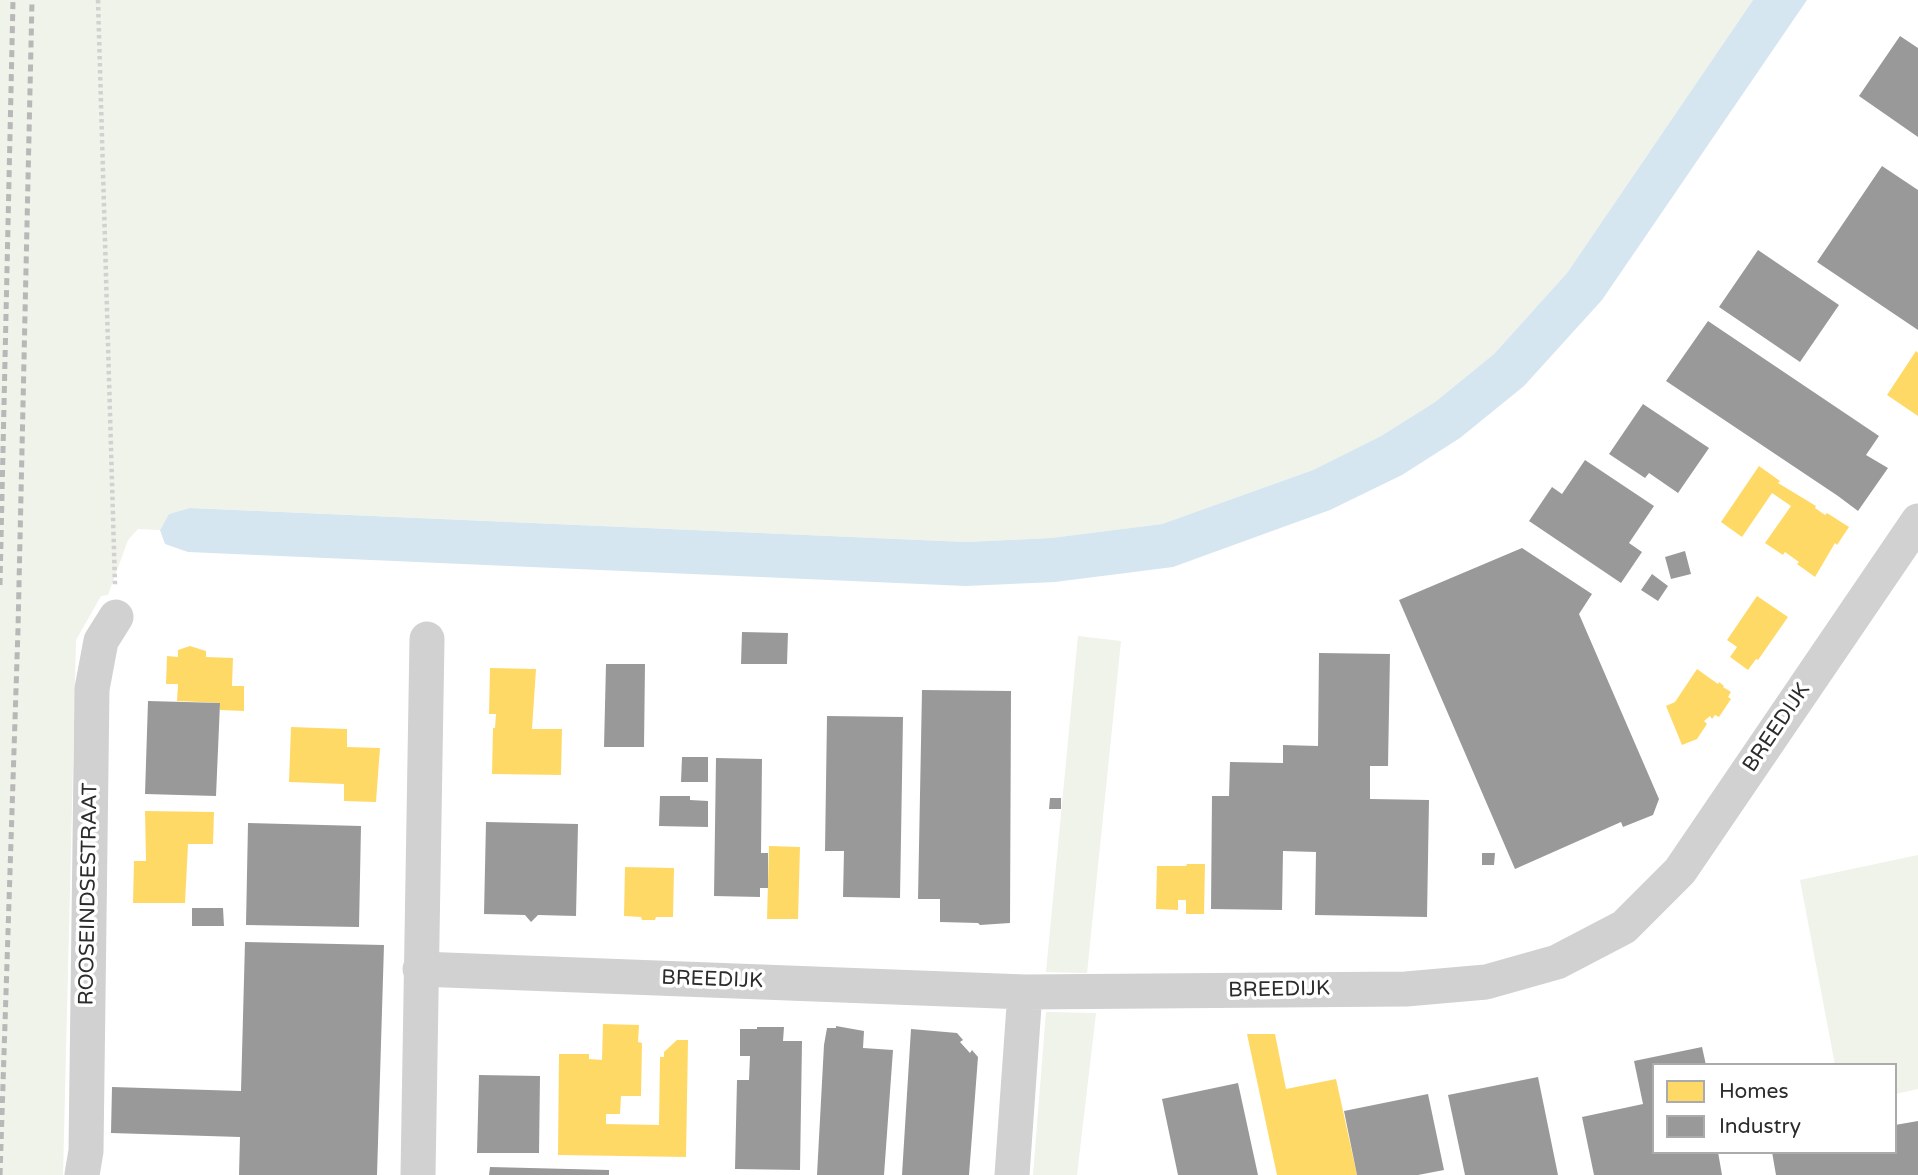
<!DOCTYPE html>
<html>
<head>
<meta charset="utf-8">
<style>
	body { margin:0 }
	#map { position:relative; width:1918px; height:1175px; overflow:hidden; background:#fff; font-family:"Varela Round",sans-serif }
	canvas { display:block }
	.legend { position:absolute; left:1652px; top:1063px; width:245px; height:91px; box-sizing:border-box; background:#fff; border:2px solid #ababab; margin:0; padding:9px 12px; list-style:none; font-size:21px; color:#2c2c2c }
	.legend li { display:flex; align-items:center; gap:14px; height:35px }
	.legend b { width:35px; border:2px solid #ababab }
</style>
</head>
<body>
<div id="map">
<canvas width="1918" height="1175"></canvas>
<ul class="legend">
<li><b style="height:19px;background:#ffd966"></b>Homes</li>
<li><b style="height:19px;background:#999"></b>Industry</li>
</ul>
</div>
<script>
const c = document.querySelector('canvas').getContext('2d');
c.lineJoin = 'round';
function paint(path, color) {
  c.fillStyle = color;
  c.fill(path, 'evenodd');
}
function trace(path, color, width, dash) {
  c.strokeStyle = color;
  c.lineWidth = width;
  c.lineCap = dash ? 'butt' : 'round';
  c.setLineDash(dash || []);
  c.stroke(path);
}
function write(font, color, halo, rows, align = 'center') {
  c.font = font + ' "Varela Round",sans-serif';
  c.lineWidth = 7;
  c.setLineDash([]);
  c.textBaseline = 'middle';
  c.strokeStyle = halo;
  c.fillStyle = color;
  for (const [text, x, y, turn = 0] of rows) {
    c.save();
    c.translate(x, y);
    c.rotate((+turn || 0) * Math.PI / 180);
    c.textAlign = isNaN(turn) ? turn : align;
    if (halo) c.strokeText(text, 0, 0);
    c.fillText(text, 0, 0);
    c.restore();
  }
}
paint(new Path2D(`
	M 0,0 L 1753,0 L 1567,273 L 1494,354 L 1435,402 L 1381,436 L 1313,470 L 1162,524 L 1051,538 L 966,542 L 191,508 L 169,514 L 160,530 L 138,529 L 128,540 L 108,595 L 101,596 L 76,640 L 63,1175 L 0,1175 Z
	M 1078,636 L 1121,641 L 1087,973 L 1046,972 Z
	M 1918,855 L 1918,1089 L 1895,1094 L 1895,1065 L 1835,1065 L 1800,880 Z
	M 1046,1012 L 1096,1013 L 1077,1175 L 1033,1175 Z`), '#eff3ea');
paint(new Path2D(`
	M 1753,0 L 1807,0 L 1602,300 L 1524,386 L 1460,438 L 1402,475 L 1330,510 L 1173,567 L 1055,582 L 966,586 L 188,552 L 165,544 L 160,530 L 169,514 L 190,508 L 966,542 L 1051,538 L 1162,524 L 1313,470 L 1381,436 L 1435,402 L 1494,354 L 1567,273 Z`), '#d6e6f0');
paint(new Path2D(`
	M 1916,351 L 1918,353 L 1918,416 L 1887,395 Z
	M 1759,466 L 1780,481 L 1778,483 L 1816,506 L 1815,508 L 1825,515 L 1827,513 L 1849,527 L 1837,545 L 1835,543 L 1815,577 L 1797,564 L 1799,562 L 1785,552 L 1783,555 L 1765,543 L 1791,506 L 1772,493 L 1742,537 L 1721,522 Z
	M 1757,596 L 1788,617 L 1758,660 L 1756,659 L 1748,670 L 1730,657 L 1737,647 L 1727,640 Z
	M 190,646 L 206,651 L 206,657 L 233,658 L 232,686 L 244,686 L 244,711 L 220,710 L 220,703 L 177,701 L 178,684 L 166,684 L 167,656 L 178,657 L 178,650 Z
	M 490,668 L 536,669 L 532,729 L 562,729 L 561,775 L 492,774 L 493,728 L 495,728 L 496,714 L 489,714 Z
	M 1697,669 L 1718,684 L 1719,682 L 1724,686 L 1723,687 L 1731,692 L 1728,697 L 1731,699 L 1719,717 L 1715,715 L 1712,719 L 1710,716 L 1704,721 L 1707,724 L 1697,739 L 1682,745 L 1666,706 L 1675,702 Z
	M 291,727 L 347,729 L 347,747 L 380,748 L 376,802 L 344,801 L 344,784 L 289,782 Z
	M 145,811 L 214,812 L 213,844 L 188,844 L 185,903 L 133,903 L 134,861 L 146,861 Z
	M 769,846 L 800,847 L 798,919 L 767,919 Z
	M 1187,864 L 1205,864 L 1204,914 L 1186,914 L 1186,900 L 1178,900 L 1178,910 L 1156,909 L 1157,866 L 1186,866 Z
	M 625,867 L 674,868 L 673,917 L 656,917 L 655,920 L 642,920 L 641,917 L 624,916 Z
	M 603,1024 L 639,1025 L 638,1042 L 642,1043 L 641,1096 L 621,1096 L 620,1114 L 606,1114 L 606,1124 L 659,1125 L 660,1057 L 664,1057 L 664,1052 L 677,1040 L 688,1040 L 686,1157 L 558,1155 L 559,1054 L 589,1054 L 589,1059 L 602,1060 Z
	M 1247,1034 L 1275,1034 L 1286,1089 L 1336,1079 L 1357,1175 L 1277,1175 Z`), '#ffd966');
paint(new Path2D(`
	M 1900,36 L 1918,48 L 1918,137 L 1859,96 Z
	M 1882,166 L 1918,190 L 1918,330 L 1817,262 Z
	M 1758,250 L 1839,305 L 1800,362 L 1719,307 Z
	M 1708,321 L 1879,436 L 1866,455 L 1888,468 L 1858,511 L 1838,496 L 1666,381 Z
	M 1643,404 L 1709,448 L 1678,493 L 1649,473 L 1645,478 L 1609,454 Z
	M 1585,460 L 1654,506 L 1629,543 L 1642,552 L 1621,583 L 1529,521 L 1552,487 L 1562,494 Z
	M 1522,548 L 1592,594 L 1579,614 L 1659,799 L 1653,815 L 1623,827 L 1621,822 L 1515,869 L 1399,600 Z
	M 1685,551 L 1691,574 L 1671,579 L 1665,557 Z
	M 1652,574 L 1668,586 L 1658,601 L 1641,590 Z
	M 742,632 L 788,633 L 787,664 L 741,664 Z
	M 1319,653 L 1390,654 L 1388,766 L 1370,766 L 1370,799 L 1429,800 L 1427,917 L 1315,915 L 1316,852 L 1283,851 L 1282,910 L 1211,909 L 1212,796 L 1229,796 L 1230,762 L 1283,763 L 1283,745 L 1318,746 Z
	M 606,664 L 645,664 L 644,747 L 604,747 Z
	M 922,690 L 1011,691 L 1010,923 L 980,925 L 978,923 L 940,922 L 940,899 L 918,899 Z
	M 148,701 L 220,703 L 216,796 L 145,794 Z
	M 827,716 L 903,717 L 900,898 L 843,897 L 844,851 L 825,851 Z
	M 682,757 L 708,757 L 708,782 L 681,782 Z
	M 716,758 L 762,759 L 761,853 L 768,853 L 768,888 L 760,888 L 760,897 L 714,896 Z
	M 660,796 L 690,796 L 690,800 L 708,801 L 708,827 L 659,826 Z
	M 1050,798 L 1061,798 L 1061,809 L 1049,809 Z
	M 486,822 L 578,824 L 576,916 L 538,915 L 531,922 L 525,915 L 484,914 Z
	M 248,823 L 361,826 L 359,927 L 246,925 Z
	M 1482,853 L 1495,853 L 1494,865 L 1482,865 Z
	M 192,908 L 223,908 L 224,926 L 192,926 Z
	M 245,942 L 384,945 L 377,1175 L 239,1175 L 240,1137 L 111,1133 L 112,1087 L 241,1091 Z
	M 836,1026 L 864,1031 L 863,1048 L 893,1050 L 884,1175 L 817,1175 L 824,1045 L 827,1028 L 836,1028 Z
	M 757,1027 L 784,1027 L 783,1041 L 802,1041 L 800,1170 L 735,1169 L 737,1080 L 749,1080 L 750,1056 L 740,1056 L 740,1029 L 757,1029 Z
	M 911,1029 L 957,1033 L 963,1040 L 960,1042 L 970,1053 L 972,1050 L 978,1057 L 969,1175 L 902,1175 Z
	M 1702,1047 L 1706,1065 L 1654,1065 L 1654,1152 L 1718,1152 L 1722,1175 L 1594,1175 L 1582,1117 L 1643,1104 L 1634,1061 Z
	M 479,1075 L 540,1076 L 539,1153 L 477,1153 Z
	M 1538,1077 L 1558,1175 L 1465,1175 L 1448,1095 Z
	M 1238,1083 L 1258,1175 L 1178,1175 L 1162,1099 Z
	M 1428,1094 L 1444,1170 L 1418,1175 L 1357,1175 L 1344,1111 Z
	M 1918,1121 L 1918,1175 L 1776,1175 L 1772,1152 L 1895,1152 L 1895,1125 Z
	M 490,1167 L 609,1170 L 609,1175 L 489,1175 Z`), '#999');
trace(new Path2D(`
	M 98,0 L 115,585`), '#d1d1d1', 4.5, [3.5, 3.5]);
trace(new Path2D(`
	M 420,969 L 1025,992 L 1406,989 L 1486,982 L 1557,962 L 1624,927 L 1680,871 L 1918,521
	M 82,1175 L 86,1151 L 92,689 L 101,641 L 116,617
	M 418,1175 L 427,639
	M 1012,1175 L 1025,992`), '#d1d1d1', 35);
trace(new Path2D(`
	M 0,585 L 13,0
	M 0,1175 L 18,629 L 32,0`), '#b8b8b8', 5, [7, 5]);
write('21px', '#2c2c2c', '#fff', [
	["BREEDIJK",1777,728,-56],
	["ROOSEINDSESTRAAT",89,894,-89],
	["BREEDIJK",712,980,2],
	["BREEDIJK",1279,990,-1]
]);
</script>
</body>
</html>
